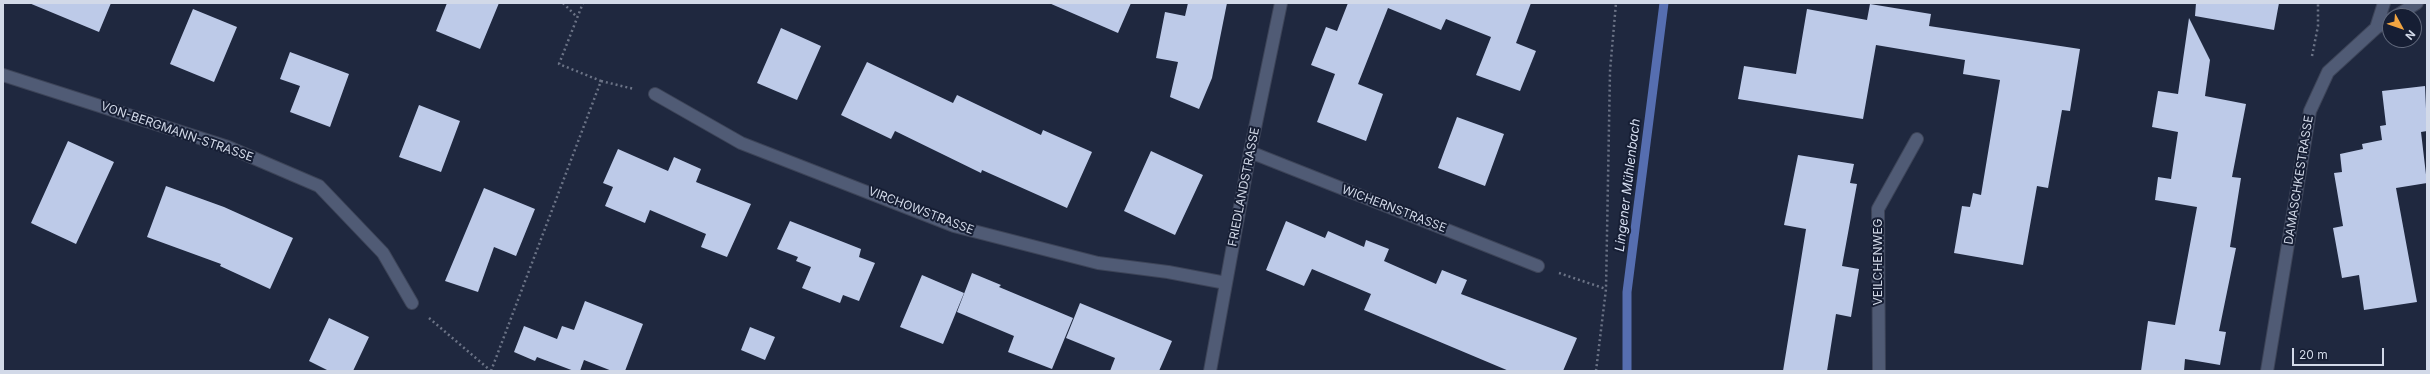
<!DOCTYPE html>
<html>
<head>
<meta charset="utf-8">
<style>
	body { margin:0 }
	#map { position:relative; width:2430px; height:374px; overflow:hidden; background:#1f283f; font-family:Inter,sans-serif }
	canvas { display:block }
	.frame { position:absolute; inset:0; border:4px solid #d2d9e8; pointer-events:none }
	.north { position:absolute; left:2382px; top:8px; width:40px; height:40px; box-sizing:border-box; background:#161e34; border:1px solid #61697c; border-radius:50%; rotate:130deg; font-size:11px; font-weight:700; line-height:16px; text-align:center; color:#d2d9e8 }
	.north::after { content:''; display:block; margin:auto; width:14px; height:18px; background:#f2a541; clip-path:polygon(50% 0,100% 100%,50% 72%,0 100%) }
	.scale { position:absolute; left:2292px; top:348px; width:92px; height:18px; box-sizing:border-box; border:2px solid #d2d9e8; border-top:0; padding-left:5px; font-size:12px; line-height:14px; white-space:nowrap; color:#d2d9e8; -webkit-text-stroke:3px #161e34; paint-order:stroke }
</style>
</head>
<body>
<div id="map">
<canvas width="2430" height="374"></canvas>
<div class="frame"></div>
<div class="north">N</div>
<div class="scale">20 m</div>
</div>
<script>
const c = document.querySelector('canvas').getContext('2d');
c.lineJoin = 'round';
function trace(path, color, width, dash) {
  c.strokeStyle = color;
  c.lineWidth = width;
  c.lineCap = dash ? 'butt' : 'round';
  c.setLineDash(dash || []);
  c.stroke(path);
}
function paint(path, color) {
  c.fillStyle = color;
  c.fill(path, 'evenodd');
}
function write(font, color, halo, rows, align = 'center') {
  c.font = font + ' Inter,sans-serif';
  c.lineWidth = 4;
  c.setLineDash([]);
  c.textBaseline = 'middle';
  c.strokeStyle = halo;
  c.fillStyle = color;
  for (const [text, x, y, turn = 0] of rows) {
    c.save();
    c.translate(x, y);
    c.rotate((+turn || 0) * Math.PI / 180);
    c.textAlign = isNaN(turn) ? turn : align;
    if (halo) c.strokeText(text, 0, 0);
    c.fillText(text, 0, 0);
    c.restore();
  }
}
trace(new Path2D(`
	M 1627,371 L 1627,292 L 1664,3`), '#566eb0', 9);
paint(new Path2D(`
	M 29,3 L 111,3 L 99,32 Z
	M 447,3 L 499,3 L 480,49 L 436,31 Z
	M 1049,3 L 1131,3 L 1118,33 Z
	M 1188,3 L 1227,3 L 1212,78 L 1199,109 L 1170,97 L 1178,62 L 1156,58 L 1165,12 L 1185,16 Z
	M 1348,3 L 1531,3 L 1516,43 L 1536,51 L 1520,91 L 1476,75 L 1491,37 L 1446,19 L 1441,30 L 1388,8 L 1358,84 L 1383,94 L 1366,141 L 1317,122 L 1335,74 L 1311,65 L 1326,27 L 1337,31 Z
	M 2196,3 L 2279,3 L 2274,30 L 2195,16 Z
	M 1870,4 L 1931,14 L 1929,26 L 2080,49 L 2070,111 L 2062,110 L 2048,188 L 2037,186 L 2023,265 L 1954,253 L 1962,206 L 1970,207 L 1973,193 L 1981,195 L 2000,80 L 1963,74 L 1965,60 L 1876,45 L 1863,119 L 1738,99 L 1744,66 L 1796,74 L 1807,9 L 1867,20 Z
	M 193,9 L 237,27 L 214,82 L 170,64 Z
	M 2189,18 L 2210,60 L 2205,96 L 2246,104 L 2232,177 L 2241,178 L 2230,247 L 2236,248 L 2219,331 L 2226,332 L 2220,365 L 2185,359 L 2184,371 L 2141,371 L 2148,321 L 2175,325 L 2197,207 L 2155,200 L 2158,177 L 2171,179 L 2178,132 L 2152,127 L 2158,91 L 2178,94 Z
	M 781,28 L 821,46 L 797,100 L 757,83 Z
	M 290,52 L 349,74 L 330,127 L 290,112 L 300,86 L 280,79 Z
	M 867,62 L 953,103 L 957,95 L 1041,135 L 1043,130 L 1092,152 L 1067,208 L 982,170 L 981,173 L 895,131 L 891,139 L 841,115 Z
	M 2425,86 L 2427,131 L 2421,132 L 2427,183 L 2396,188 L 2417,302 L 2364,310 L 2359,275 L 2342,278 L 2333,228 L 2343,226 L 2334,173 L 2342,172 L 2340,154 L 2363,149 L 2362,144 L 2382,140 L 2380,126 L 2386,125 L 2382,91 Z
	M 419,105 L 460,121 L 441,172 L 399,157 Z
	M 1457,117 L 1504,134 L 1485,186 L 1438,168 Z
	M 68,141 L 114,162 L 76,244 L 31,223 Z
	M 618,149 L 668,171 L 674,157 L 701,169 L 696,182 L 751,204 L 727,257 L 701,247 L 706,234 L 650,210 L 645,223 L 605,206 L 613,187 L 603,183 Z
	M 1151,151 L 1203,175 L 1175,235 L 1124,211 Z
	M 1798,155 L 1854,164 L 1850,183 L 1857,184 L 1842,266 L 1859,269 L 1851,317 L 1836,314 L 1827,371 L 1783,371 L 1806,229 L 1784,225 Z
	M 166,186 L 224,207 L 293,238 L 270,289 L 220,266 L 221,264 L 147,237 Z
	M 484,188 L 535,209 L 516,256 L 494,247 L 478,292 L 445,281 Z
	M 790,221 L 861,249 L 859,257 L 875,263 L 859,301 L 843,295 L 840,303 L 802,288 L 811,267 L 796,261 L 798,257 L 777,249 Z
	M 1286,221 L 1325,238 L 1328,231 L 1364,247 L 1366,240 L 1389,249 L 1384,261 L 1436,284 L 1442,270 L 1467,280 L 1461,294 L 1577,338 L 1563,371 L 1509,371 L 1364,310 L 1371,294 L 1312,269 L 1304,286 L 1266,270 Z
	M 972,273 L 1001,285 L 999,287 L 1073,318 L 1052,369 L 1008,352 L 1014,336 L 957,312 Z
	M 922,275 L 964,293 L 943,344 L 900,327 Z
	M 585,301 L 643,324 L 625,371 L 612,371 L 584,360 L 580,371 L 574,371 L 537,357 L 535,361 L 514,352 L 524,326 L 557,339 L 562,326 L 574,330 Z
	M 1080,303 L 1172,341 L 1159,371 L 1110,371 L 1115,358 L 1066,338 Z
	M 329,318 L 369,337 L 353,371 L 329,371 L 309,361 Z
	M 750,327 L 775,337 L 765,360 L 741,350 Z`), '#bdcae8');
const minor = new Path2D(`
	M 2396,16 L 2417,3
	M 2376,28 L 2384,3
	M 3,75 L 228,147 L 319,186 L 383,253 L 412,303
	M 655,94 L 741,143 L 954,226 L 1098,263 L 1168,272 L 1226,283
	M 1250,152 L 1538,266
	M 1210,371 L 1250,152 L 1281,3
	M 1879,371 L 1878,209 L 1917,139
	M 2267,371 L 2310,111 L 2328,72 L 2376,28 L 2390,19`);
trace(minor, '#3d4458', 14);
trace(new Path2D(`
	M 563,3 L 577,17
	M 2312,56 L 2318,26 L 2318,3
	M 601,81 L 634,89
	M 1559,273 L 1606,289
	M 429,318 L 491,371
	M 491,371 L 601,81 L 559,64 L 583,3
	M 1596,371 L 1606,289 L 1610,71 L 1616,3`), '#6b7386', 2.5, [2, 3]);
trace(minor, '#505b75', 12);
write('12px', '#d2d9e8', '#161e34', [
	["VON-BERGMANN-STRASSE",177,132,19],
	["DAMASCHKESTRASSE",2299,180,-81],
	["FRIEDLANDSTRASSE",1244,187,-79],
	["WICHERNSTRASSE",1394,209,21],
	["VIRCHOWSTRASSE",921,211,21],
	["VEILCHENWEG",1878,262,-90]
]);
write('italic 13px', '#d9e1f4', '#161e34', [
	["Lingener Mühlenbach",1628,185,-83]
]);
</script>
</body>
</html>
